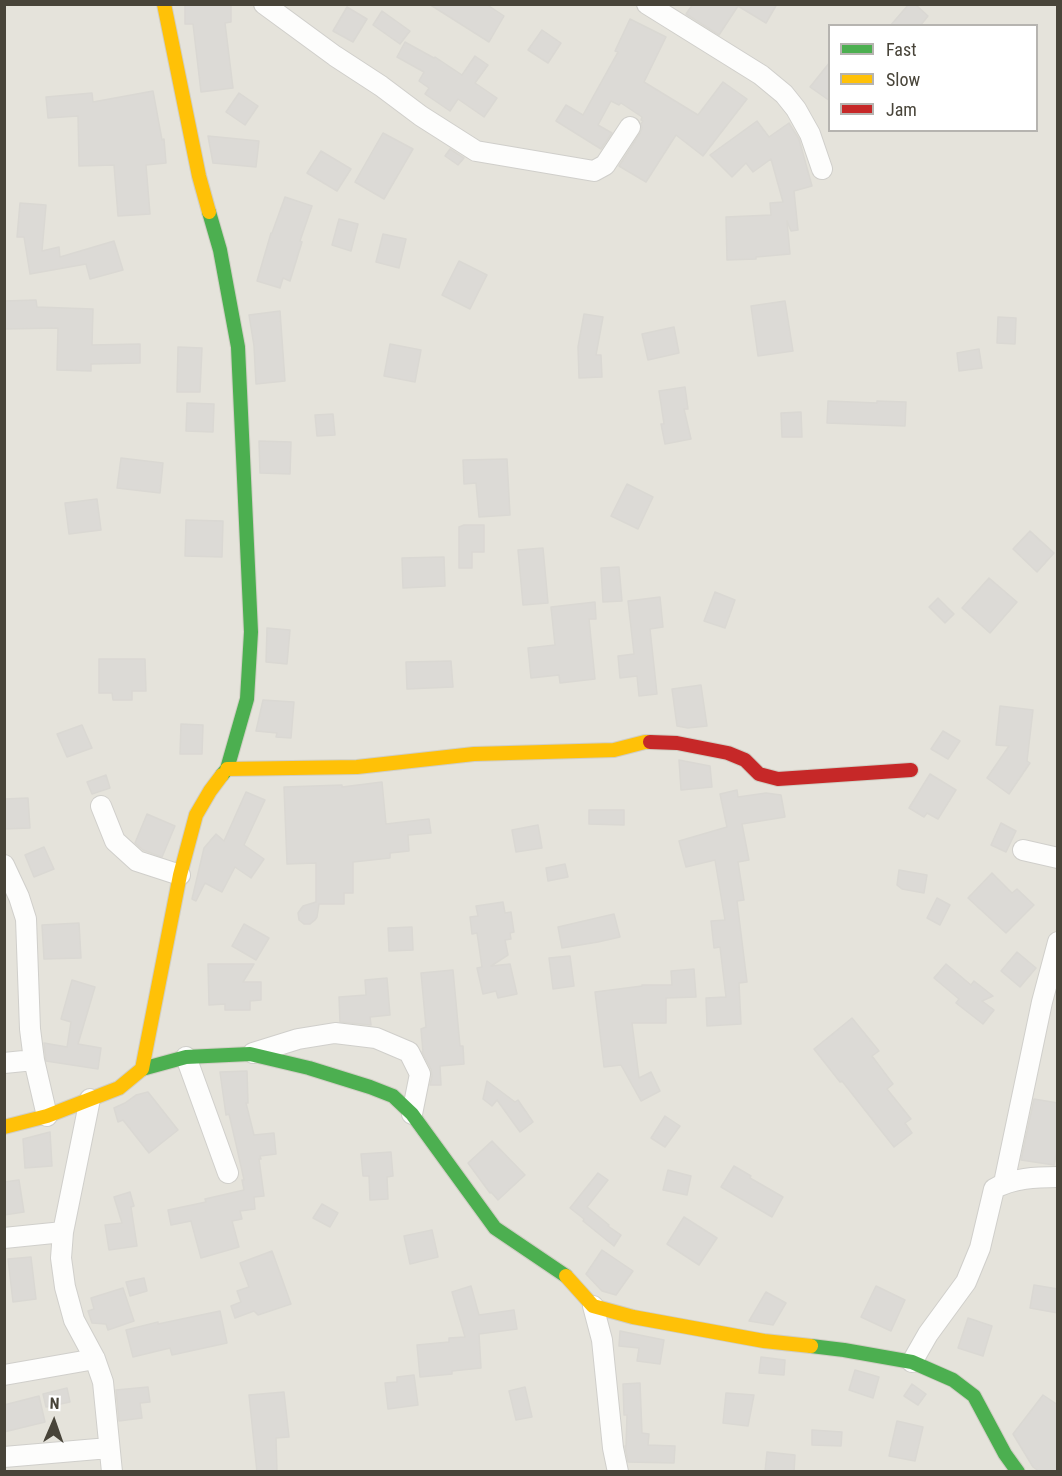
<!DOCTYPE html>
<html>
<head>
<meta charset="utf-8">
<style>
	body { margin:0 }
	#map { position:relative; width:1062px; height:1476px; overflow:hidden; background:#f2f1ed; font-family:"Roboto Condensed",sans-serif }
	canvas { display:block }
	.frame { position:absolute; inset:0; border:6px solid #484439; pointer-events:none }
	.legend { position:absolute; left:828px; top:24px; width:210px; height:108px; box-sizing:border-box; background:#fff; border:2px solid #b6b4b0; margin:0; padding:8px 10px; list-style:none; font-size:18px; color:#484439 }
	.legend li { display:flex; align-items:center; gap:12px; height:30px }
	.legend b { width:30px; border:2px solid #b6b4b0 }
	.north { position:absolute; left:24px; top:1392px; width:60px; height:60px; -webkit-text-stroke:4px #fff; paint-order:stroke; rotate:2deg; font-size:16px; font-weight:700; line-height:24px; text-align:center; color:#484439 }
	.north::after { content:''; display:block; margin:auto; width:21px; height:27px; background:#484439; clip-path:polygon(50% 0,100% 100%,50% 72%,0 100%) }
</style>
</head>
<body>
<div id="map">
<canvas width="1062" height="1476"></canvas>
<div class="frame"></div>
<ul class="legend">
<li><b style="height:8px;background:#4caf50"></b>Fast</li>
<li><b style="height:8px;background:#ffc107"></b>Slow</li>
<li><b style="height:8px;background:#c62828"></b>Jam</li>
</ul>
<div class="north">N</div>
</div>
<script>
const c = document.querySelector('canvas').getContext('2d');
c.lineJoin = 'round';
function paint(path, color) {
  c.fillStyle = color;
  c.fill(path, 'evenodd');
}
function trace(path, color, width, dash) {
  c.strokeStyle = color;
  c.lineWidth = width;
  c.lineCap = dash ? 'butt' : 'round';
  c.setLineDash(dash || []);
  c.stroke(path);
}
paint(new Path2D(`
	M 5,5 L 1057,5 L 1057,1471 L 5,1471 ZM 830,26 L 1036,26 L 1036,130 L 830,130 Z`), '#e5e3db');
const building = new Path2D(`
	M 185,4 L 231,4 L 231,22 L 225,23 L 233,88 L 201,92 L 193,24 L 185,24 Z
	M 429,4 L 486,4 L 504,16 L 489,42 Z
	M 693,4 L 777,4 L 766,23 L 738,6 L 719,35 L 686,14 Z
	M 909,4 L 915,4 L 928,16 L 920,26 L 890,26 Z
	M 347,7 L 367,19 L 353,42 L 333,31 Z
	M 382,11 L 410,31 L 400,44 L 373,25 Z
	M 630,19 L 666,37 L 644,82 L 698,115 L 723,82 L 747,99 L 703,156 L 676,135 L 646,182 L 619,166 L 640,133 L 642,128 L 641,124 L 643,121 L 641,120 L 642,117 L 621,103 L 619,105 L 611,101 L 598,125 L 612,133 L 601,149 L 556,121 L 566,105 L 583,115 L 618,52 L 615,51 Z
	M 542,30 L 561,43 L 548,63 L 528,50 Z
	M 405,42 L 434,58 L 435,57 L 462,75 L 475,56 L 488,65 L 475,83 L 497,98 L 484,117 L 458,99 L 450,111 L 425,94 L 429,88 L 419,81 L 424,72 L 397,57 Z
	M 830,62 L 830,101 L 810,87 Z
	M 153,91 L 162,140 L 164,139 L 166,163 L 146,165 L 150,214 L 118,216 L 114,165 L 79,166 L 78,116 L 48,118 L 46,97 L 92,93 L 93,102 Z
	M 239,93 L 258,106 L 245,125 L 226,112 Z
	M 757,121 L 769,137 L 789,123 L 799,139 L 812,186 L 794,191 L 798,230 L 791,231 L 787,221 L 790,254 L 756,257 L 756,259 L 727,260 L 726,217 L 771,215 L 770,203 L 783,202 L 771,159 L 753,172 L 746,163 L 732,177 L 710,155 Z
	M 383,133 L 413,149 L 384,199 L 355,182 Z
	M 208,136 L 259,141 L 256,167 L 213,163 Z
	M 450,149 L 464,158 L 458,165 L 445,156 Z
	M 321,151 L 351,169 L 337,191 L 307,173 Z
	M 285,197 L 312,206 L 300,241 L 302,242 L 290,281 L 283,278 L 280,288 L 257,281 L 271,233 L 272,233 Z
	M 20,203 L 46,205 L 42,251 L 59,247 L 60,257 L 114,241 L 123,270 L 90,279 L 86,264 L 30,274 L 24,237 L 17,237 Z
	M 339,219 L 358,224 L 351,251 L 332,245 Z
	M 383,234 L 406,239 L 399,268 L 376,262 Z
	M 459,261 L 487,275 L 470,309 L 442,295 Z
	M 36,300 L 37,307 L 93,309 L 92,345 L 140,344 L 140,363 L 91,364 L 91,371 L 57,370 L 58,328 L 5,329 L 4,301 Z
	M 785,301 L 793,351 L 758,356 L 751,306 Z
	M 280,311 L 285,381 L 256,384 L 254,346 L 249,315 Z
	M 584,314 L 603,317 L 596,355 L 601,355 L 602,377 L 579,378 L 578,347 Z
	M 998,317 L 1016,318 L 1015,344 L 997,343 Z
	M 674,327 L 679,353 L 648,360 L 642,334 Z
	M 390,344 L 421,350 L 415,382 L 384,376 Z
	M 178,347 L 202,348 L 200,392 L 177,392 Z
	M 979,349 L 982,368 L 959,371 L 957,353 Z
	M 685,387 L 688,409 L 684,409 L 691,439 L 665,444 L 661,424 L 664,424 L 659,391 Z
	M 828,401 L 877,403 L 877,401 L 906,402 L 905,426 L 827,423 Z
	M 187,403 L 214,404 L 213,432 L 186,431 Z
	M 801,412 L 802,437 L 782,437 L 781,413 Z
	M 333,414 L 335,435 L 317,436 L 315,415 Z
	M 259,441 L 291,442 L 290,474 L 260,473 Z
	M 121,458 L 163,463 L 160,493 L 117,488 Z
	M 507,459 L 510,515 L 479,517 L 476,483 L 464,484 L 463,460 Z
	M 627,484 L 653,497 L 638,529 L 611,516 Z
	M 97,499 L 101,530 L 69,534 L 65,503 Z
	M 186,520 L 223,521 L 222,557 L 185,556 Z
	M 464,525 L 484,525 L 484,552 L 472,552 L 472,568 L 459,568 L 459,527 Z
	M 1030,531 L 1054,553 L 1037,572 L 1013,549 Z
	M 543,548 L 548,603 L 523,605 L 518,550 Z
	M 444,557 L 445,586 L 403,588 L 402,558 Z
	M 619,567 L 622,601 L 603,602 L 601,568 Z
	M 989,578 L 1017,602 L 990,633 L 962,608 Z
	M 715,592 L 735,600 L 725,628 L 704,621 Z
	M 660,597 L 663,627 L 650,629 L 657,694 L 639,696 L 637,676 L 620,678 L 618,656 L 634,654 L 628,601 Z
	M 938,598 L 954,614 L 945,623 L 929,607 Z
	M 595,602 L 596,619 L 589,619 L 595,679 L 560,683 L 559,675 L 531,678 L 528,648 L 555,645 L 551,607 Z
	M 267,628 L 290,630 L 287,664 L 266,662 Z
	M 99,659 L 145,659 L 146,691 L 132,691 L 132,700 L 113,700 L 112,693 L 99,693 Z
	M 451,661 L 453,687 L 407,689 L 406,662 Z
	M 701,685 L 707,726 L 688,728 L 677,726 L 672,689 Z
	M 263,700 L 294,702 L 291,738 L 276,737 L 277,733 L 256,731 Z
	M 1000,706 L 1033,710 L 1027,761 L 1030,763 L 1009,794 L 987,778 L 1009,746 L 996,745 Z
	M 181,724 L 203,725 L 202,754 L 180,754 Z
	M 82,725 L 92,748 L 67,757 L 57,734 Z
	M 943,731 L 960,741 L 948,759 L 931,749 Z
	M 679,760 L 710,766 L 712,787 L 681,790 Z
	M 930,774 L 956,790 L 938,819 L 927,813 L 924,817 L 909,808 Z
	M 106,775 L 110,788 L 92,794 L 87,782 Z
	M 382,782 L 386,824 L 429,819 L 431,833 L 408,835 L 409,851 L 390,853 L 390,858 L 353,862 L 353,893 L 344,893 L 344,904 L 319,904 L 317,917 L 315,920 L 310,924 L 304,924 L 299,920 L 298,913 L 303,906 L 316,902 L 316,863 L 287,864 L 284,787 L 342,785 L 342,787 Z
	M 737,790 L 738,797 L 766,793 L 781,795 L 785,817 L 742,824 L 749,860 L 738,862 L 744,900 L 737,901 L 747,982 L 739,983 L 741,1024 L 707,1026 L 706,998 L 726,997 L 720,947 L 714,948 L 711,921 L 725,920 L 715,860 L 686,867 L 679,841 L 727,827 L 720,794 Z
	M 246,792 L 265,800 L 244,845 L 264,859 L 251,878 L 235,867 L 222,892 L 205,883 L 196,901 L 192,899 L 204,848 L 216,834 L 224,841 Z
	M 28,798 L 30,828 L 4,829 L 4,799 Z
	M 589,810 L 624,810 L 624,825 L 589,824 Z
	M 147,814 L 175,826 L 162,857 L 143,850 L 135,843 Z
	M 1001,823 L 1016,831 L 1006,852 L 991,845 Z
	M 538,825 L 542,848 L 516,852 L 512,830 Z
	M 44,847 L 54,869 L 34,877 L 25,855 Z
	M 565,864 L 568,877 L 548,881 L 546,868 Z
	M 899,870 L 927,875 L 924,893 L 902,889 L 897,885 Z
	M 992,873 L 1012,893 L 1017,889 L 1034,905 L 1006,933 L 968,898 Z
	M 937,898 L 950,905 L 940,925 L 927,918 Z
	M 503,902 L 505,913 L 511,912 L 514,932 L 510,933 L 511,939 L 505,940 L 508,955 L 491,966 L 510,964 L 517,994 L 498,998 L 496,991 L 483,994 L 477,968 L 482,967 L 477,933 L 472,934 L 470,917 L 478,916 L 476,906 Z
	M 614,914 L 620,937 L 598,942 L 562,948 L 558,927 Z
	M 79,923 L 81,958 L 44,959 L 42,925 Z
	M 244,924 L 269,938 L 256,960 L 232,946 Z
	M 412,927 L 413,950 L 389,951 L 388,928 Z
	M 1017,952 L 1036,968 L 1020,987 L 1001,971 Z
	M 570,956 L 574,986 L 553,989 L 549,958 Z
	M 208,964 L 254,964 L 243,982 L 261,982 L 261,1000 L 250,1001 L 250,1010 L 225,1010 L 225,1004 L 209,1005 Z
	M 946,964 L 971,985 L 974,981 L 993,996 L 982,1001 L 994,1010 L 983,1024 L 956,1003 L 959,999 L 934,978 Z
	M 694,969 L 696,997 L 666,998 L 666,1023 L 632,1023 L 639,1078 L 651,1072 L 660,1091 L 641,1101 L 621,1065 L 604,1067 L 595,992 L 642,986 L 642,985 L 672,985 L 671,971 Z
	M 453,970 L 460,1046 L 463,1046 L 464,1064 L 440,1066 L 441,1085 L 430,1085 L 432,1076 L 431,1069 L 422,1052 L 423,1052 L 421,1029 L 426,1027 L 421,973 Z
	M 387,978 L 390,1015 L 370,1017 L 371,1025 L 340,1022 L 339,997 L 366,995 L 365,980 Z
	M 72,980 L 95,987 L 78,1044 L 101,1048 L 98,1069 L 46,1061 L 44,1043 L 67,1047 L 71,1022 L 61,1019 Z
	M 852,1018 L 879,1051 L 872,1056 L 893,1084 L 887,1089 L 911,1119 L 905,1123 L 912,1133 L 894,1147 L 842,1081 L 840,1082 L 814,1049 Z
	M 247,1071 L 248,1103 L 246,1103 L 254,1135 L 274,1133 L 276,1154 L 260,1156 L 261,1159 L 259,1159 L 264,1196 L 254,1197 L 255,1209 L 240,1211 L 242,1219 L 232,1221 L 239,1247 L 201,1258 L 191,1221 L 171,1225 L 168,1210 L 206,1202 L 205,1199 L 244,1190 L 242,1180 L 244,1180 L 236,1144 L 229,1114 L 226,1115 L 220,1072 Z
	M 487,1081 L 515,1102 L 518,1100 L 533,1122 L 520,1132 L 497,1100 L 492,1106 L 483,1099 Z
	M 148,1092 L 178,1130 L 149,1153 L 123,1120 L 118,1122 L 114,1108 L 125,1103 L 136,1095 Z
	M 1034,1099 L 1058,1103 L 1058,1145 L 1054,1165 L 1021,1160 Z
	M 665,1116 L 680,1126 L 665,1147 L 651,1138 Z
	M 50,1132 L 52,1166 L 25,1168 L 23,1139 Z
	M 492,1141 L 525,1175 L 498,1200 L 491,1192 L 490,1193 L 468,1163 Z
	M 391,1152 L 393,1176 L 387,1177 L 388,1199 L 370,1200 L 369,1176 L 363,1176 L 361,1154 Z
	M 734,1166 L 751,1176 L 750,1178 L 783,1197 L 772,1217 L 721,1187 Z
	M 668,1170 L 691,1176 L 687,1195 L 663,1190 Z
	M 598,1173 L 608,1180 L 587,1207 L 609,1225 L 608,1226 L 621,1235 L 614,1246 L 583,1221 L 584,1219 L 570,1208 Z
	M 19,1180 L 24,1212 L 4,1215 L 4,1182 Z
	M 130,1192 L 134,1206 L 131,1207 L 137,1246 L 109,1250 L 105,1225 L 122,1223 L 114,1197 Z
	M 322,1204 L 338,1213 L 330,1227 L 313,1218 Z
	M 684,1217 L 717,1238 L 699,1265 L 667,1244 Z
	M 432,1230 L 438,1257 L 410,1264 L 404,1236 Z
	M 602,1250 L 633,1271 L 616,1295 L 602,1291 L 586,1274 Z
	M 272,1251 L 291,1304 L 258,1315 L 254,1311 L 235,1318 L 231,1306 L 241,1302 L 237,1291 L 249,1287 L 240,1263 Z
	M 31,1257 L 36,1299 L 13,1302 L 8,1259 Z
	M 144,1278 L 147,1291 L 130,1296 L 126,1282 Z
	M 1034,1285 L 1058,1289 L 1058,1313 L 1030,1308 Z
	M 471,1286 L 479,1315 L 514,1310 L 517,1329 L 479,1334 L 481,1368 L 452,1371 L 452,1374 L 420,1377 L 417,1345 L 449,1342 L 449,1338 L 465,1337 L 452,1292 Z
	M 876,1286 L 905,1300 L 891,1331 L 861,1317 Z
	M 123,1288 L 134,1321 L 108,1330 L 106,1324 L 92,1323 L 88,1311 L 94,1309 L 91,1298 Z
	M 766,1292 L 786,1303 L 773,1325 L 749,1321 Z
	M 220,1311 L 227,1343 L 172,1355 L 170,1348 L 133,1357 L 126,1330 L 158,1322 L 158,1324 Z
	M 968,1318 L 992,1326 L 983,1356 L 958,1348 Z
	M 620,1331 L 664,1340 L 660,1364 L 637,1361 L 639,1348 L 619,1346 Z
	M 761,1357 L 785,1360 L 784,1375 L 759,1373 Z
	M 855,1370 L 879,1377 L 873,1398 L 849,1390 Z
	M 414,1375 L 418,1405 L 388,1409 L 385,1383 L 397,1382 L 397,1377 Z
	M 640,1383 L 642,1433 L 649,1434 L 648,1445 L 675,1446 L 674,1463 L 628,1462 L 625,1446 L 626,1446 L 627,1415 L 624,1415 L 623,1384 Z
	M 912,1384 L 926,1394 L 918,1405 L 904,1396 Z
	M 148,1387 L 150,1402 L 140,1403 L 142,1418 L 119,1421 L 116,1390 Z
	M 525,1387 L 532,1417 L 516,1420 L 509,1391 Z
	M 67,1388 L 70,1402 L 46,1407 L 43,1394 Z
	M 284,1392 L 289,1437 L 276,1438 L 277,1472 L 257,1472 L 249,1395 Z
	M 726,1393 L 754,1395 L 748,1426 L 723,1423 Z
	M 1043,1395 L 1058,1405 L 1058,1472 L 1040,1472 L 1033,1467 L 1013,1434 Z
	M 39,1396 L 45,1422 L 4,1432 L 4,1405 Z
	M 897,1421 L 923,1427 L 915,1461 L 889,1456 Z
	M 812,1430 L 842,1432 L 841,1446 L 812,1445 Z
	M 767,1452 L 795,1455 L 794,1472 L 765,1472 Z`);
paint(building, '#dcdad6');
trace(building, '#dad8d3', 1.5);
const street = new Path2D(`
	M 264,4 L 335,56 L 381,86 L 421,116 L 476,151 L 594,171 L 605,165 L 630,127
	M 647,4 L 761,75 L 784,94 L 796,109 L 810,134 L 822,169
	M 101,806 L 115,841 L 137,861 L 180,875
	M 1023,850 L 1058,858
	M 4,865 L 19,897 L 26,919 L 30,1029 L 34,1060 L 47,1116
	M 253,1053 L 298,1039 L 335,1033 L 376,1038 L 409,1052 L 420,1074 L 412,1114
	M 186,1057 L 228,1173
	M 4,1063 L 34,1060
	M 90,1099 L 63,1232 L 61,1258 L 65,1287 L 74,1320 L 95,1359 L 103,1382 L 112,1472
	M 1004,1183 L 1042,1002 L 1058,942
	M 4,1238 L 63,1232
	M 593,1306 L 602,1340 L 613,1448 L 618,1472
	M 912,1362 L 928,1334 L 966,1282 L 980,1248 L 994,1189 C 1012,1178 1037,1177 1058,1177
	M 4,1375 L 95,1359
	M 4,1457 L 109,1448`);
const fast = new Path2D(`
	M 209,212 L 220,250 L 238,347 L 251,632 L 247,699 L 227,769 L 222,775
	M 142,1069 L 186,1057 L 250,1054 L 309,1068 L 370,1087 L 393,1096 L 412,1114 L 495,1228 L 566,1276
	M 811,1346 L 844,1350 L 912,1362 L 953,1380 L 974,1396 L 1005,1454 L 1018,1472`);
const slow = new Path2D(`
	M 164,4 L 199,176 L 209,212
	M 227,769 L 357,767 L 474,754 L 614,750 L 645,742 L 650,742
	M 4,1127 L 47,1116 L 119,1088 L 142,1069 L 180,875 L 196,815 L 210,791 L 222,775
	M 566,1276 L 593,1306 L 633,1317 L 764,1341 L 811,1346`);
const jam = new Path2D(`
	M 650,742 L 677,743 L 728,753 L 745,760 L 759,774 L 778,779 L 911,770`);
trace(street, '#d0cfcb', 22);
trace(fast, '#d0cec4', 16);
trace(slow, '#d0cec4', 16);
trace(jam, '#d0cec4', 16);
trace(street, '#fdfdfc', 20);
trace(fast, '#4caf50', 14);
trace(slow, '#ffc107', 14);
trace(jam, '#c62828', 14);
</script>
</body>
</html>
